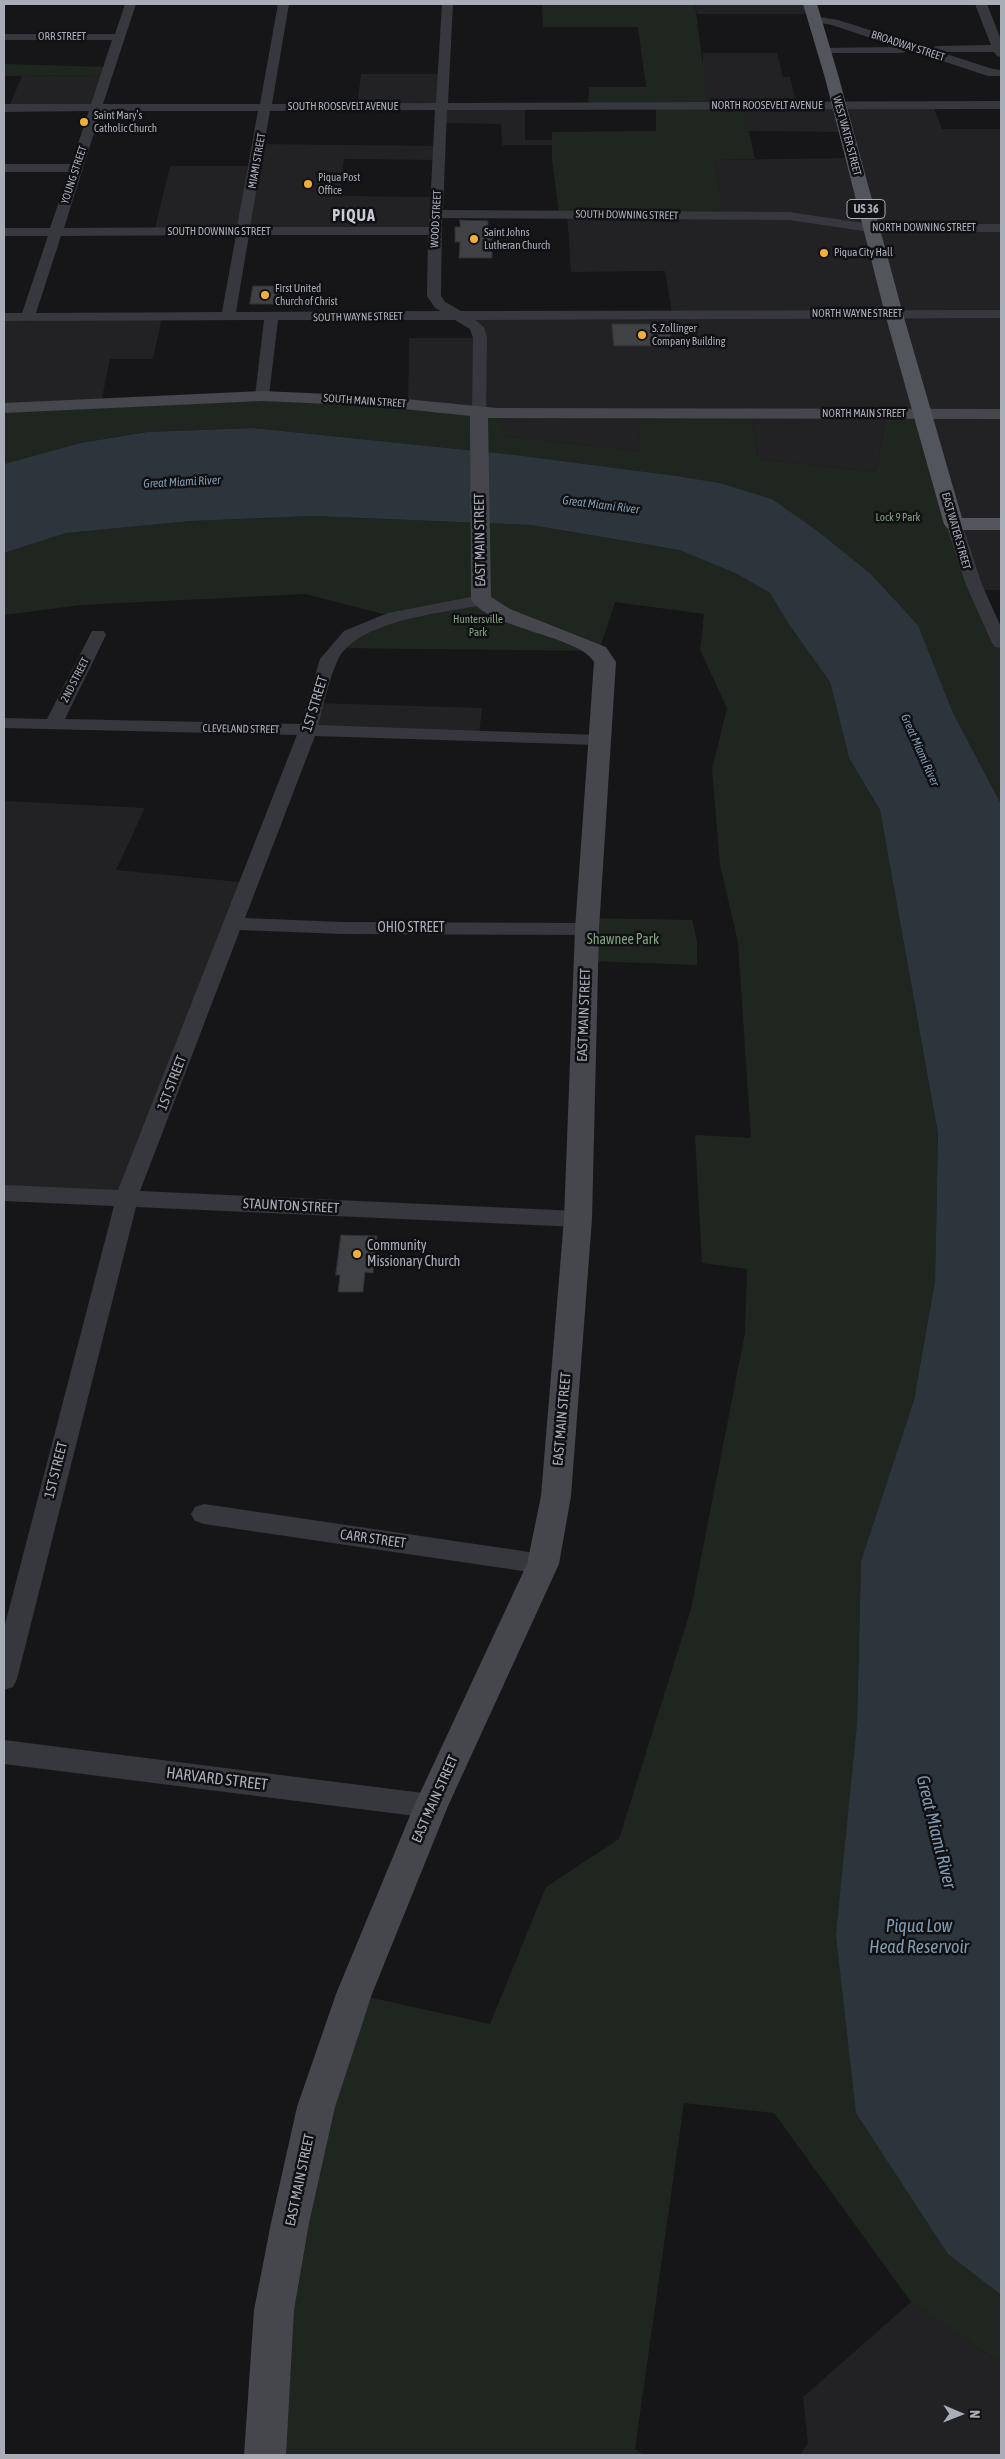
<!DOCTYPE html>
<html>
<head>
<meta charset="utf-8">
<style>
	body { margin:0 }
	#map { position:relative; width:1005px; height:2459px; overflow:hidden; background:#161618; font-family:"Asap Condensed",sans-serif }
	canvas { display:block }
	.frame { position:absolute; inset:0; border:5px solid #a8adb8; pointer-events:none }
	.north { position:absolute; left:935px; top:2389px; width:50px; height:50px; -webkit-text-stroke:4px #111113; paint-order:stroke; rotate:91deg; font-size:14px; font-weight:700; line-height:20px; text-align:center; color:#a8adb8 }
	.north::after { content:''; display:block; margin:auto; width:18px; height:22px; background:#a8adb8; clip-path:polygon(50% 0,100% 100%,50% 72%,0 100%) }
</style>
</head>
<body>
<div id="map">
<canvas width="1005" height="2459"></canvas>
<div class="frame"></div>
<div class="north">N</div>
</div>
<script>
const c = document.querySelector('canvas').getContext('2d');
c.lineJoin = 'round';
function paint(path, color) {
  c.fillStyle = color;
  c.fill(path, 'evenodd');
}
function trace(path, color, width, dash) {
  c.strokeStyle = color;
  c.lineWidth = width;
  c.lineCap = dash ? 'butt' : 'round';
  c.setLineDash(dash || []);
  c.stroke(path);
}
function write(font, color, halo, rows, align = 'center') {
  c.font = font + ' "Asap Condensed",sans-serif';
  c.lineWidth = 5;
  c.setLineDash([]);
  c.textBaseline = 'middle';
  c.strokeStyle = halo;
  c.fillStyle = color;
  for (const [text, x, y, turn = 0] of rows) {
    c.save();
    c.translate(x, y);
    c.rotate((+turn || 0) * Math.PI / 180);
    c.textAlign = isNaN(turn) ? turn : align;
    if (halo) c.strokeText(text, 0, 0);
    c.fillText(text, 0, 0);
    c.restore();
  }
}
paint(new Path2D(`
	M 695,4 L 810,4 L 813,14 L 697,14 Z
	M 703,53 L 777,53 L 783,77 L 790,77 L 797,106 L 933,106 L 942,129 L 1001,129 L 1001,590 L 974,590 L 887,414 L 876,472 L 758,459 L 751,415 L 638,414 L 639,451 L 504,436 L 408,404 L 409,338 L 480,338 L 461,316 L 672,314 L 665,271 L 571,272 L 567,215 L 723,216 L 715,160 L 852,158 L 845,132 L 748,131 L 742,107 L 708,106 L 702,72 Z
	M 361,74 L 444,74 L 442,106 L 525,106 L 525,140 L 552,140 L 552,145 L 502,145 L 501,124 L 441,123 L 442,106 L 357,106 Z
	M 106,75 L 96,107 L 9,107 L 22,76 Z
	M 260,144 L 440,146 L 439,160 L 344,159 L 340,193 L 345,196 L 437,197 L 435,231 L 154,232 L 170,166 L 256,166 Z
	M 4,317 L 162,317 L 153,359 L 110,359 L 101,403 L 4,408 Z
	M 316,703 L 482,708 L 479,736 L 308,730 Z
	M 4,801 L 145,808 L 116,870 L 250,883 L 127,1197 L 4,1193 Z
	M 911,2302 L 1001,2363 L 1001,2455 L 800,2455 L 808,2443 L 803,2397 Z`), '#222225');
paint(new Path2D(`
	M 542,4 L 695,4 L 708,106 L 743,107 L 755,159 L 715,160 L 723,216 L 559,215 L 552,160 L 552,132 L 656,131 L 656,107 L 588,106 L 589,87 L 646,87 L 638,27 L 543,27 Z
	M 4,64 L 109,67 L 106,75 L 4,76 Z
	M 262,396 L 497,413 L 504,436 L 639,451 L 638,414 L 751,415 L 758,459 L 876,472 L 887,414 L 922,414 L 983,611 L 1001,643 L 1001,804 L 953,713 L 918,625 L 870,573 L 815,529 L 772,499 L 720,483 L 677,476 L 516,455 L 253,428 L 146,432 L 80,443 L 4,464 L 4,408 Z
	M 313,516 L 531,525 L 679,550 L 735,573 L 770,593 L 790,626 L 830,682 L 849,758 L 880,810 L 938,1134 L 935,1281 L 914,1400 L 861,1561 L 857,1725 L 948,2254 L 1001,2295 L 1001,2363 L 911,2302 L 774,2113 L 684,2103 L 635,2449 L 644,2455 L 265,2455 L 274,2310 L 354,1994 L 490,2024 L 546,1887 L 619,1839 L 691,1609 L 745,1333 L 747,1269 L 702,1263 L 695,1135 L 751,1138 L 738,942 L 720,865 L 712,770 L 727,708 L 700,650 L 704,614 L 615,602 L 599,651 L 338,648 L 394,617 L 306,594 L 81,605 L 4,615 L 4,553 L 66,533 L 192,521 Z
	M 588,918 L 692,920 L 697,942 L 697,965 L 586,961 Z`), '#1e261f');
paint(new Path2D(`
	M 253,428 L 516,455 L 677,476 L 720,483 L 772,499 L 815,529 L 870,573 L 918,625 L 953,713 L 1001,804 L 1001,2295 L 948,2254 L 856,2113 L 836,1935 L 857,1725 L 861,1561 L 914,1400 L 935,1281 L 938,1134 L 880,810 L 849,758 L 830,682 L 790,626 L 770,593 L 735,573 L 679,550 L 531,525 L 313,516 L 192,521 L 66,533 L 4,553 L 4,464 L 80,443 L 147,432 Z`), '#2c353c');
const building = new Path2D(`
	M 460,220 L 488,221 L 488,236 L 492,236 L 492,258 L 459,258 L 460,242 L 455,242 L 455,227 L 460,227 Z
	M 253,286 L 281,286 L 278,304 L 250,304 Z
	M 612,324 L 669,324 L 672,346 L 614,346 Z
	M 341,1235 L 377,1236 L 373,1273 L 365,1272 L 363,1292 L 338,1292 L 340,1275 L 336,1275 Z`);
paint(building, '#404145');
trace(building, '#303034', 1);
paint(new Path2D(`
	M 125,4 L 136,4 L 103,104 L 260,104 L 278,4 L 289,4 L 272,104 L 436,103 L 442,4 L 453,4 L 448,103 L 1001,101 L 1001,109 L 447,110 L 443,210 L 789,212 L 870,224 L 1001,224 L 1001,232 L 870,232 L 789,220 L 442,218 L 441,296 L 445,302 L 461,311 L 1001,310 L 1001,318 L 475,320 L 484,327 L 487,338 L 486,412 L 479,416 L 472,412 L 473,338 L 470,329 L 455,320 L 278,320 L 269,396 L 262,400 L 255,396 L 264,320 L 4,321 L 4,313 L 22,313 L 48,236 L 4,236 L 4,228 L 50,228 L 69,172 L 4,172 L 4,164 L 71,164 L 89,111 L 4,112 L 4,104 L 91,104 L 112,40 L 4,40 L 4,34 L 115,34 ZM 435,110 L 429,227 L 250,227 L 270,111 ZM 101,111 L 258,111 L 237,227 L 64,228 ZM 236,235 L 222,312 L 36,313 L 61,236 ZM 249,235 L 428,235 L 427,296 L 435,308 L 441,311 L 236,312 Z
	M 975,4 L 987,4 L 1001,40 L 1001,57 L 997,56 L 994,52 L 940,52 L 993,69 L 1001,70 L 1001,76 L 988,76 L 906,49 L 905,52 L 901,53 L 820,53 L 820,49 L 824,48 L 898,47 L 832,25 L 810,21 L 808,19 L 814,16 L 838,20 L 933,50 L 934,47 L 938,46 L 991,45 Z
	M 954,519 L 962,524 L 982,585 L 1001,627 L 1001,648 L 995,647 L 992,643 L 966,585 L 946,524 Z
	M 481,595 L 487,596 L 489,600 L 487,604 C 447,613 355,619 337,662 C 328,682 324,704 318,725 L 598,735 L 604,736 L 607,740 L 604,744 L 598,745 L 315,736 L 245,918 L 342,922 L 587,923 L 594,925 L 597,929 L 594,933 L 587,935 L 342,934 L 240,930 L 140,1191 L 578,1211 L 586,1213 L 589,1219 L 586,1225 L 578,1227 L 136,1207 L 17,1679 L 13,1687 L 4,1690 L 4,1628 L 114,1206 L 4,1201 L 4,1185 L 118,1190 L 297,735 L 4,728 L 4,718 L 47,719 L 90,635 L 92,631 L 104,631 L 106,635 L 65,719 L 301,724 L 320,659 L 344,631 L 388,613 Z
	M 204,1504 L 543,1554 L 552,1557 L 556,1564 L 552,1571 L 543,1574 L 204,1524 L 195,1521 L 191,1514 L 195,1507 Z
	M 4,1740 L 431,1794 L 441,1797 L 445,1806 L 441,1815 L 431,1818 L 4,1764 Z`), '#37383d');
paint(new Path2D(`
	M 262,391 L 375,396 L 497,408 L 1001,409 L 1001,419 L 488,418 L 491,597 L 510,609 L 606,647 L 616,662 L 599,929 L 592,1219 L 571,1496 L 559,1564 L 448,1806 L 372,1994 L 335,2107 L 309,2223 L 294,2310 L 286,2455 L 244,2455 L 254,2310 L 271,2223 L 297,2107 L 336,1994 L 414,1806 L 527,1564 L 541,1496 L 564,1219 L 575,929 L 594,662 C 580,636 491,629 471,600 L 470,416 L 375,406 L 262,401 L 4,413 L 4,403 Z`), '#45474d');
paint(new Path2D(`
	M 803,4 L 817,4 L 839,78 L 903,314 L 962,518 L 1001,518 L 1001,530 L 954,530 L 947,528 L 944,524 L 885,314 L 825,78 Z`), '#53555c');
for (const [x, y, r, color] of [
	[84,122,5,"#f2b134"],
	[308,184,5,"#f2b134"],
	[474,239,5,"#f2b134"],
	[824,253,5,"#f2b134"],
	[265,295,5,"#f2b134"],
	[642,335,5,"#f2b134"],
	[357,1254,5,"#f2b134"]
]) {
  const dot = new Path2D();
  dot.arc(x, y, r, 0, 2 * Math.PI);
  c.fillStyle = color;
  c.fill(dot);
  trace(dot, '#111113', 2);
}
write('11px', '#a8adb8', '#111113', [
	["ORR STREET",62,37],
	["BROADWAY STREET",908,46,18],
	["NORTH ROOSEVELT AVENUE",767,106],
	["SOUTH ROOSEVELT AVENUE",343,107],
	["WEST WATER STREET",847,136,75],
	["MIAMI STREET",257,161,-80],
	["YOUNG STREET",74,175,-72],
	["SOUTH DOWNING STREET",627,215,1],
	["WOOD STREET",436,219,-87],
	["NORTH DOWNING STREET",924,228],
	["SOUTH DOWNING STREET",219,232],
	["NORTH WAYNE STREET",857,314],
	["SOUTH WAYNE STREET",358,317,-1],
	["SOUTH MAIN STREET",365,401,4],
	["NORTH MAIN STREET",864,414],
	["EAST WATER STREET",956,531,74],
	["2ND STREET",75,680,-63],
	["CLEVELAND STREET",241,729,1]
]);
write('11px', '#a8adb8', '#111113', [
	["Saint Mary’s",94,116],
	["Catholic Church",94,129],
	["Piqua Post",318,178],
	["Office",318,191],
	["Saint Johns",484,233],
	["Lutheran Church",484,246],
	["Piqua City Hall",834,253],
	["First United",275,289],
	["Church of Christ",275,302],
	["S. Zollinger",652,329],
	["Company Building",652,342]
], 'left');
write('11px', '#7fa381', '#111113', [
	["Lock 9 Park",898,518],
	["Huntersville",478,620],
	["Park",478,633]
]);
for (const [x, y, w] of [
	[866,209,38]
]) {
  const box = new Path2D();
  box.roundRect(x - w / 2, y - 9.5, w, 19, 4);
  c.fillStyle = '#111113';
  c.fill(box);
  trace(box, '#a8adb8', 1);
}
write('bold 12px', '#a8adb8', null, [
	["US 36",866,209]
]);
write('italic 12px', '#7f9bb3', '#111113', [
	["Great Miami River",182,482,-3],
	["Great Miami River",601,505,7],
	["Great Miami River",920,750,66]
]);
write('14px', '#a8adb8', '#111113', [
	["EAST MAIN STREET",480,540,-91],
	["1ST STREET",315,704,-73],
	["OHIO STREET",411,928],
	["EAST MAIN STREET",584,1015,-88],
	["1ST STREET",172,1083,-69],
	["STAUNTON STREET",291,1206,3],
	["EAST MAIN STREET",562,1419,-85],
	["1ST STREET",56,1470,-76],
	["CARR STREET",373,1539,8],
	["EAST MAIN STREET",435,1799,-66],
	["EAST MAIN STREET",300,2180,-78]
]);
write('14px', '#7fa381', '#111113', [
	["Shawnee Park",623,940]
]);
write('14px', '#a8adb8', '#111113', [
	["Community",367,1246],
	["Missionary Church",367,1262]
], 'left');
c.letterSpacing = '1px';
write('bold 16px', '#c9ccd4', '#111113', [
	["PIQUA",354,216]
]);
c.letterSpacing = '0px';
write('16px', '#a8adb8', '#111113', [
	["HARVARD STREET",217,1779,7]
]);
write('italic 18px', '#7f9bb3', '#111113', [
	["Great Miami River",936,1832,76],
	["Piqua Low",919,1926],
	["Head Reservoir",919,1947]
]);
</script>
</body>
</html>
